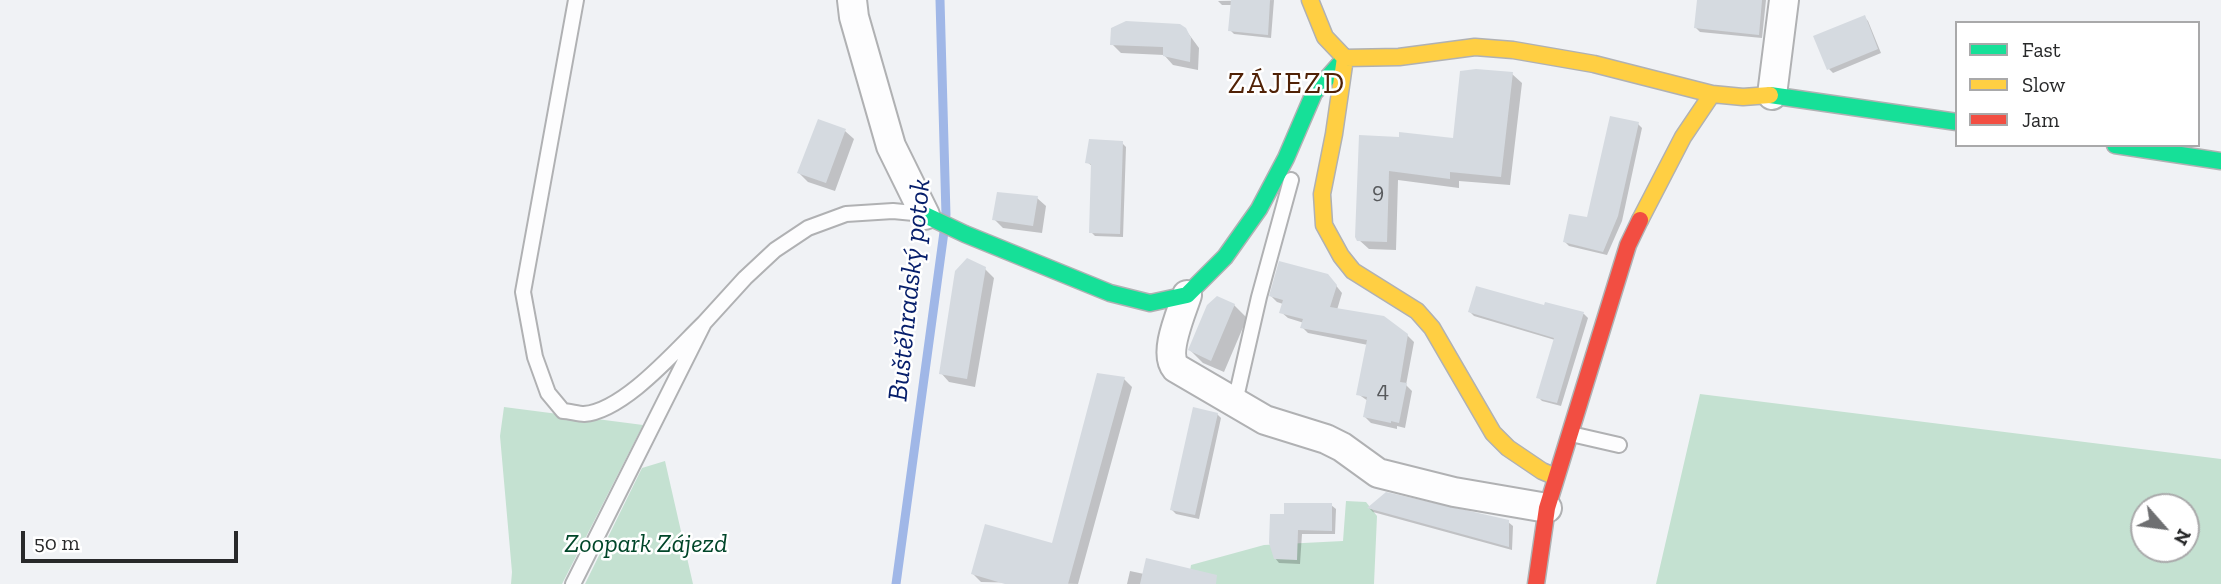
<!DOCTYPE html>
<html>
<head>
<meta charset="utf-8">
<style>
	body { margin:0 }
	#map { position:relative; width:2221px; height:584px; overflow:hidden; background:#f0f2f5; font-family:"Zilla Slab",serif }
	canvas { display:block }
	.legend { position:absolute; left:1955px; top:21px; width:245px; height:126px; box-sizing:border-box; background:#fff; border:2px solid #a9a9aa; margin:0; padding:9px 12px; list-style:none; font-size:21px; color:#28292a }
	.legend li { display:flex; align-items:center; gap:14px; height:35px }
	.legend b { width:35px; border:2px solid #a9a9aa }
	.north { position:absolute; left:2130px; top:493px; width:70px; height:70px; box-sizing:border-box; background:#fff; border:2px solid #a9a9aa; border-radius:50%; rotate:118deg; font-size:19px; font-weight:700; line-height:28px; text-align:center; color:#28292a }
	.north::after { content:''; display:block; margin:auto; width:24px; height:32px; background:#6e6f71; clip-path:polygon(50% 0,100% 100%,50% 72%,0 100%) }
	.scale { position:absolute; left:21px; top:531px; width:217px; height:32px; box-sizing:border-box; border:4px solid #28292a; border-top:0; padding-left:9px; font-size:21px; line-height:24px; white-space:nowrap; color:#28292a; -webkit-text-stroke:5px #fff; paint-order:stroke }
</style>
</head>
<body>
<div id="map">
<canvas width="2221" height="584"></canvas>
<ul class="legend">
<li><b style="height:9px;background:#16e098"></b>Fast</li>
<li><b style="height:9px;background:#ffcf43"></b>Slow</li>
<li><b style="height:9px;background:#f24e42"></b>Jam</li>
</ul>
<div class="north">N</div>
<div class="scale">50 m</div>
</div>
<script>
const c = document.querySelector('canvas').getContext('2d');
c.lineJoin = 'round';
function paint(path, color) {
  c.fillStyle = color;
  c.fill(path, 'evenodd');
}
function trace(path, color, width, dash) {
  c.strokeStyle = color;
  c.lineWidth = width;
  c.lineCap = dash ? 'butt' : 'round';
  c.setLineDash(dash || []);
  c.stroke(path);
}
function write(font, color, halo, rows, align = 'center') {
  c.font = font + ' "Zilla Slab",serif';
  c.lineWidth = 5;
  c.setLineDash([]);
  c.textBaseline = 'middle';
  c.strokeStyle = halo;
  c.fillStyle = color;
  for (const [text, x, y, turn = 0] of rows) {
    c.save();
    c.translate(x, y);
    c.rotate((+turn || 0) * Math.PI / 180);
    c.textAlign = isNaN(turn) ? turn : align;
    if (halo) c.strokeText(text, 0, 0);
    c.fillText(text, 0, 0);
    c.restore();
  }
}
paint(new Path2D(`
	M 1700,394 L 2221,459 L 2221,584 L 1656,584 ZM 2186,507 L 2186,549 L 2144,549 L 2144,507 Z
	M 504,407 L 643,425 L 562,584 L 511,584 L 512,572 L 500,436 Z
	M 665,461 L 693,584 L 585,584 L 642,468 Z
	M 1346,501 L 1366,502 L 1377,516 L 1374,584 L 1188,584 L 1191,565 L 1264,545 L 1343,541 Z`), '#c4e1d1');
paint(new Path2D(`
	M 1274,0 L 1271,38 L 1234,34 L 1230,30 L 1232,5 L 1222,5 L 1218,1 Z
	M 1698,0 L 1766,0 L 1762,38 L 1700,32 L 1696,28 Z
	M 1864,17 L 1868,21 L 1881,53 L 1833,73 L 1829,69 L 1815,37 Z
	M 1185,29 L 1199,48 L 1198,70 L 1173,65 L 1164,55 L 1121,53 L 1112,44 Z
	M 1512,74 L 1522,83 L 1510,185 L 1459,181 L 1459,188 L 1398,180 L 1396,250 L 1369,249 L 1359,240 L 1361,137 L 1455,140 Z
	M 1638,124 L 1642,128 L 1622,221 L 1607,255 L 1569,246 L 1565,242 L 1588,219 Z
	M 845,131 L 854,139 L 835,191 L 808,182 L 799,173 Z
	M 1122,143 L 1126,147 L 1123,237 L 1095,236 L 1091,232 L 1092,166 L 1087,162 Z
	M 1037,198 L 1046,206 L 1042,233 L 1003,228 L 994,219 Z
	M 985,269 L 994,278 L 975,387 L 949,382 L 941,373 Z
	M 1334,283 L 1342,293 L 1337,310 L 1407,335 L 1414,342 L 1406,385 L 1412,391 L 1405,428 L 1397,426 L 1397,429 L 1371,423 L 1365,417 L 1368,401 L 1358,394 L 1368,345 L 1308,333 L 1302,327 L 1304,323 L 1288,318 L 1281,312 L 1283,304 L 1277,302 L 1271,296 Z
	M 1217,298 L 1234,305 L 1247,318 L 1224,372 L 1203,363 L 1190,350 Z
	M 1546,304 L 1584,314 L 1588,318 L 1561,406 L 1542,401 L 1538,397 L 1555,340 L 1474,316 L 1470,312 L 1545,307 Z
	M 1124,379 L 1132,387 L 1078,584 L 981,582 L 973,574 L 1053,545 Z
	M 1217,414 L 1221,418 L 1199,519 L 1176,514 L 1172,510 Z
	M 1331,505 L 1336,509 L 1335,534 L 1302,534 L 1300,564 L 1279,563 L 1275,558 L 1286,516 Z
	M 1369,508 L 1508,522 L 1513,526 L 1512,550 L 1373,512 Z
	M 1130,571 L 1144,574 L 1190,584 L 1127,584 Z`), '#0003');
trace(new Path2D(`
	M 940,0 L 946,215
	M 896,584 L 944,232`), '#a0b7e7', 9);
paint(new Path2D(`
	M 1231,0 L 1270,0 L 1268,35 L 1228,31 Z
	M 1697,0 L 1762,0 L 1759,35 L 1694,28 Z
	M 1865,15 L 1878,49 L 1827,70 L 1813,36 Z
	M 1126,21 L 1180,24 L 1186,28 L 1191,38 L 1190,62 L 1163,56 L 1163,47 L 1110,45 L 1111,28 Z
	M 1476,69 L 1513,72 L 1501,177 L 1450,172 L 1450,179 L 1389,171 L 1387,242 L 1357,241 L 1355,237 L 1359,135 L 1399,137 L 1399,132 L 1453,138 L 1460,71 Z
	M 1610,116 L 1639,122 L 1618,216 L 1603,252 L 1563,242 L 1569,214 L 1587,217 Z
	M 818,119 L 846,129 L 826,183 L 797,173 Z
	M 1089,139 L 1123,141 L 1120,234 L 1089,233 L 1091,164 L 1085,163 Z
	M 997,192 L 1038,196 L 1033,226 L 992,220 Z
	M 967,258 L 986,267 L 967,379 L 939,374 L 955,271 Z
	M 1279,261 L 1328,274 L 1337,285 L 1330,307 L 1384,316 L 1408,334 L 1400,382 L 1407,383 L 1399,423 L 1391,421 L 1391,423 L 1363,417 L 1367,397 L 1356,395 L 1367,340 L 1300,328 L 1303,319 L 1279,313 L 1283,300 L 1269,296 Z
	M 1476,286 L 1544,305 L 1545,302 L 1584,312 L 1557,403 L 1536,398 L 1554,338 L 1468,312 Z
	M 1217,296 L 1235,304 L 1211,361 L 1188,350 L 1207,305 Z
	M 1097,373 L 1125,377 L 1068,584 L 1005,584 L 971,574 L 985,524 L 1052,543 Z
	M 1193,407 L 1218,413 L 1195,515 L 1170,510 Z
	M 1386,492 L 1509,520 L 1509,547 L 1367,508 Z
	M 1284,503 L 1332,503 L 1332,531 L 1298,530 L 1297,560 L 1274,559 L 1269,543 L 1270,514 L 1284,514 Z
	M 1146,558 L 1217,575 L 1216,584 L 1140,584 Z`), '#d5dae0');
const lane = new Path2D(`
	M 576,0 L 523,292 L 535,357 L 548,393 L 563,411 C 569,411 578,414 584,414 C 624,411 676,350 704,323
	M 1235,402 L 1259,297 L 1291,180
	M 1571,434 L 1619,445
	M 573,584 L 704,323 L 745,278 L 775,250 L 808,228 L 846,214 L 893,211 L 924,214`);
const street = new Path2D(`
	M 852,0 L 854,17 L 891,146 L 925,215
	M 1772,95 L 1784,0
	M 1187,295 C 1181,314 1163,353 1176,368 L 1265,420 L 1326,439 L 1342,447 L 1378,473 L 1454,492 L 1547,508`);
const fast = new Path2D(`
	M 1770,95 L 1957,122
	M 2115,145 L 2221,161
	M 925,215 L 965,234 L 1110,293 L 1150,303 L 1187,295 L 1225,257 L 1259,209 L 1286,158 L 1314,93 L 1345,58`);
const slow = new Path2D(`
	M 1310,0 L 1325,37 L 1345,58 L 1399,57 L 1475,47 L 1513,50 L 1594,64 L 1712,94 L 1743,97 L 1770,95
	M 1345,58 L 1334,134 L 1322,194 L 1324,225 L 1341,256 L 1353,271 L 1417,311 L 1432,328 L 1493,433 L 1508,448 L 1542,471 L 1556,477
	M 1640,220 L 1683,137 L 1712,94`);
const jam = new Path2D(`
	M 1536,584 L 1547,508 L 1628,245 L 1640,220`);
trace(lane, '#b0b1b3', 18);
trace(street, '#b0b1b3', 32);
trace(fast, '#b0b1b3', 19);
trace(slow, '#b0b1b3', 19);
trace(jam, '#b0b1b3', 19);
trace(lane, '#fdfdfe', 14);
trace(street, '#fdfdfe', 28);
trace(fast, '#16e098', 16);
trace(slow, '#ffcf43', 16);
trace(jam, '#f24e42', 16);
write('23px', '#57595c', null, [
	["9",1378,191],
	["4",1383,390]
]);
write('italic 26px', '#004629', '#fff', [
	["Zoopark Zájezd",646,545]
]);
write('italic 28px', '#061e6b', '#fff', [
	["Buštěhradský potok",910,290,-84]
]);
c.letterSpacing = '2px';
write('30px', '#512206', '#fff', [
	["ZÁJEZD",1287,84]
]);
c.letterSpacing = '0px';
</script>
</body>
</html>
